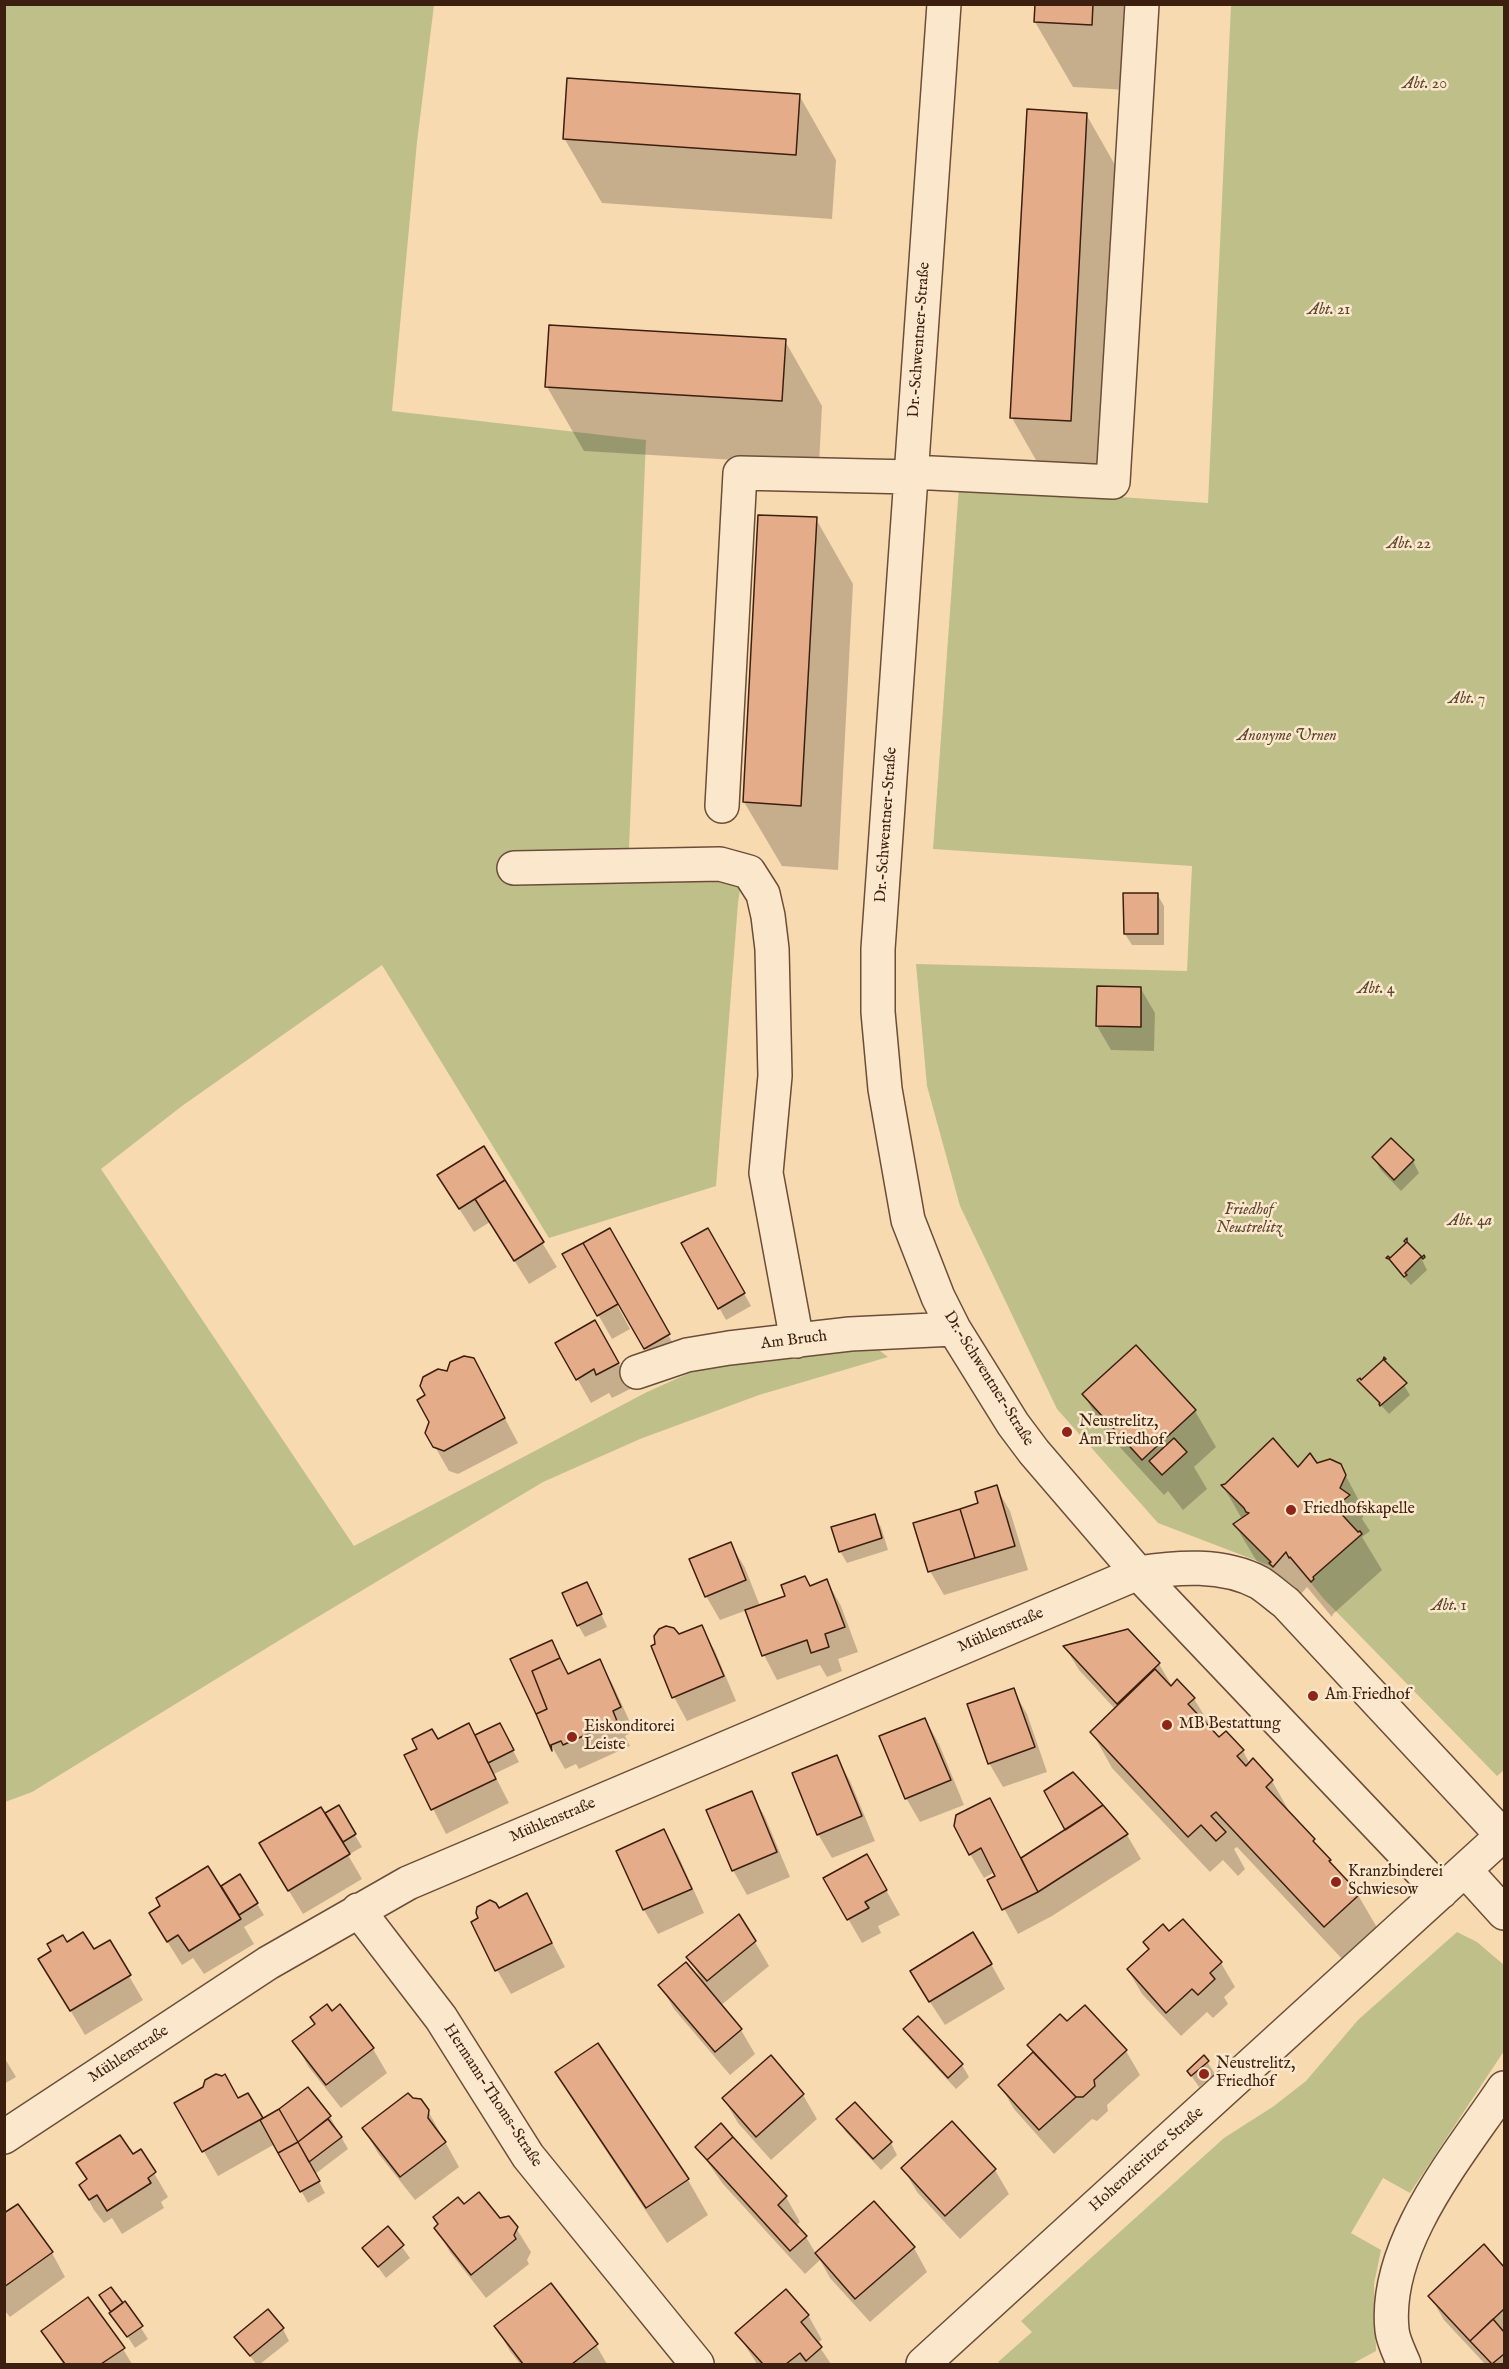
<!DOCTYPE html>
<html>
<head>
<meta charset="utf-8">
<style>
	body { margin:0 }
	#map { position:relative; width:1509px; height:2369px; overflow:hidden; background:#f8dab1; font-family:"IM FELL English",serif }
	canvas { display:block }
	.frame { position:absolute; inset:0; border:6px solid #3c1f0f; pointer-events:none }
</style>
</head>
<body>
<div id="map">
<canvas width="1509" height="2369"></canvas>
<div class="frame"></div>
</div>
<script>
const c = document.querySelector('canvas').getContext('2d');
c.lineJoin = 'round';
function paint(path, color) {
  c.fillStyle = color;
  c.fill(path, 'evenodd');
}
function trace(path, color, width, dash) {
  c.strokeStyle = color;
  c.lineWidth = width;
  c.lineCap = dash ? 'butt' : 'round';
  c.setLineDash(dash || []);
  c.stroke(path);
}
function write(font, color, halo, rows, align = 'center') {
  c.font = font + ' "IM FELL English",serif';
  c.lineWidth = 5;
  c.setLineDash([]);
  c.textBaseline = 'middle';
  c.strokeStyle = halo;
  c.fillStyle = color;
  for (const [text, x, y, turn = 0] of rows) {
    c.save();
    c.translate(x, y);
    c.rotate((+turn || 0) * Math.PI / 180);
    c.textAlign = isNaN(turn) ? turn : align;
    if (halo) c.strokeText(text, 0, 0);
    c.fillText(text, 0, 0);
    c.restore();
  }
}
paint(new Path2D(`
	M 4,5 L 434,5 L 417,142 L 392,411 L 646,440 L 629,848 L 745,856 L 738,903 L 716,1186 L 549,1238 L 382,965 L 182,1106 L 101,1169 L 354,1546 L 647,1392 L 714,1362 L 868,1342 L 888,1357 L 759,1395 L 640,1439 L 543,1482 L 301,1627 L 32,1792 L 5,1802 Z
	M 1231,5 L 1504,5 L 1504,1770 L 1497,1776 L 1323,1598 L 1290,1557 L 1289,1558 L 1286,1552 L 1273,1567 L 1158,1523 L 1057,1409 L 960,1206 L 927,1086 L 916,964 L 1187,971 L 1192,866 L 933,849 L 959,486 L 1208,503 Z
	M 1457,1932 L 1477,1942 L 1504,1965 L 1504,2051 L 1410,2193 L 1383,2178 L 1351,2233 L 1381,2250 L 1374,2284 L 1376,2351 L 1352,2364 L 1001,2364 L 998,2362 L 1032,2332 L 1021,2321 L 1224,2138 L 1274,2106 L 1306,2081 L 1358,2020 Z`), '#bfbf8a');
paint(new Path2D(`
	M 1036,4 L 1134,4 L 1129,90 L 1073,87 L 1035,22 Z
	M 799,95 L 836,160 L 832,219 L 602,203 L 564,138 Z
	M 1086,114 L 1123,179 L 1107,485 L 1049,483 L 1012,418 Z
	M 785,341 L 822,406 L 819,465 L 584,451 L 547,387 Z
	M 816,519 L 853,584 L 838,870 L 782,866 L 744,802 Z
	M 1157,894 L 1164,906 L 1164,945 L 1132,945 L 1125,934 Z
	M 1141,989 L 1155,1013 L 1154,1051 L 1111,1050 L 1097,1026 Z
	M 484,1148 L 557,1267 L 529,1284 L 490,1222 L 474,1232 L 453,1199 Z
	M 1374,1157 L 1413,1161 L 1419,1173 L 1401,1191 L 1380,1169 Z
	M 609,1230 L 675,1347 L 652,1359 L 613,1291 L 610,1292 L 630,1329 L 612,1339 L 564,1255 Z
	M 708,1230 L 751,1306 L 726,1320 L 683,1243 Z
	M 1407,1244 L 1421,1258 L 1427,1270 L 1411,1285 L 1398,1271 L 1391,1260 Z
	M 557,1343 L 609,1346 L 632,1388 L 612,1398 L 609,1393 L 591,1403 Z
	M 1135,1348 L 1195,1411 L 1216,1447 L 1194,1467 L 1207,1489 L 1183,1510 L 1168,1491 L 1164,1495 L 1105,1431 L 1084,1395 Z
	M 1362,1381 L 1403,1384 L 1410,1395 L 1389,1414 L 1369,1392 Z
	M 487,1385 L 518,1443 L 458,1474 L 449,1471 L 427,1433 L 431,1422 L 427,1396 Z
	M 1317,1465 L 1340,1465 L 1365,1512 L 1362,1519 L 1370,1531 L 1362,1537 L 1382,1570 L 1333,1614 L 1332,1617 L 1307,1587 L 1294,1602 L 1256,1560 L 1235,1525 L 1242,1519 L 1223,1486 Z
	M 996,1487 L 1010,1511 L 1028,1570 L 944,1595 L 930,1571 L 980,1504 Z
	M 874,1516 L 881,1527 L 888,1550 L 847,1563 L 840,1551 Z
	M 731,1544 L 745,1568 L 760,1606 L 827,1581 L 841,1606 L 858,1652 L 838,1659 L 842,1671 L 827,1677 L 820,1665 L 777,1680 L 764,1655 L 747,1610 L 720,1620 L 706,1596 Z
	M 593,1596 L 607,1627 L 585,1637 L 578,1625 Z
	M 701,1627 L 715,1651 L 736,1701 L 687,1721 L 674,1697 L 679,1636 Z
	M 1128,1630 L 1159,1664 L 1172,1686 L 1177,1681 L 1194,1699 L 1219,1739 L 1226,1733 L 1243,1751 L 1250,1764 L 1272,1781 L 1293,1818 L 1358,1895 L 1379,1931 L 1345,1962 L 1237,1847 L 1234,1849 L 1245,1869 L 1238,1876 L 1223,1860 L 1210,1872 L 1112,1768 L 1092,1732 L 1115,1709 L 1079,1670 L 1065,1647 Z
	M 551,1642 L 568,1675 L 599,1661 L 613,1685 L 634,1731 L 625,1736 L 630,1746 L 579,1769 L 576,1764 L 565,1769 L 551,1745 L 512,1660 Z
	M 1013,1690 L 1027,1714 L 1047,1772 L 1003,1787 L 989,1763 Z
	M 925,1719 L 939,1744 L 964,1805 L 920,1822 L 906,1798 Z
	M 500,1725 L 519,1762 L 494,1774 L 509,1803 L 446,1834 L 406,1756 L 438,1741 L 475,1737 Z
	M 837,1757 L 850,1781 L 875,1841 L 832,1858 L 818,1834 Z
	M 751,1793 L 765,1817 L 790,1877 L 747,1895 L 733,1870 Z
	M 989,1800 L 1022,1860 L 1067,1831 L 1127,1835 L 1141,1859 L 1052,1916 L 1018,1934 L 989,1881 L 997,1876 L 995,1872 L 984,1878 L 970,1854 Z
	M 338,1807 L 362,1847 L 348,1855 L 362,1879 L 303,1914 L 275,1868 L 336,1829 Z
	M 664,1831 L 678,1855 L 704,1913 L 658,1934 L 644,1910 L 618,1851 Z
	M 867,1856 L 900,1915 L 878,1926 L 881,1933 L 862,1943 L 825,1878 Z
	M 240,1876 L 264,1915 L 244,1927 L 254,1944 L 204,1974 L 193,1958 L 182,1965 L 165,1938 L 220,1888 Z
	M 527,1895 L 565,1967 L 511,1994 L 497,1970 L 480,1919 Z
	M 1169,1933 L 1221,1963 L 1235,1987 L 1224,1997 L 1228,2004 L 1213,2018 L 1207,2012 L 1181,2036 L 1142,1994 L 1128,1970 L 1149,1951 L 1145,1943 Z
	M 109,1942 L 143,2000 L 85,2035 L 54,1983 L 67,1944 L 93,1951 Z
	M 755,1942 L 769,1966 L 720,2006 L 741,2030 L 755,2054 L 730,2075 L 674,2009 L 660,1985 L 701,1979 L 688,1957 Z
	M 991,1964 L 1005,1989 L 945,2025 L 926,1996 Z
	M 340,2006 L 373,2049 L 387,2073 L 341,2108 L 308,2066 L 294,2041 Z
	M 1085,2007 L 1126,2051 L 1140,2075 L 1107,2105 L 1108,2111 L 1097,2121 L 1092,2119 L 1054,2154 L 1014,2109 L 1000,2085 L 1034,2053 L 1029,2045 L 1067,2023 Z
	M 918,2018 L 962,2065 L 969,2077 L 956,2089 L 912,2041 L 905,2030 Z
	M 4,2057 L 16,2077 L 4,2084 Z
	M 1204,2057 L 1215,2074 L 1199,2087 L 1188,2071 Z
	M 557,2072 L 688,2180 L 708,2215 L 667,2243 L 578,2108 Z
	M 247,2095 L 262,2120 L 330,2117 L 348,2149 L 315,2174 L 325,2193 L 308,2203 L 275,2144 L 218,2176 L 176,2103 L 238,2100 Z
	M 803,2095 L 817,2119 L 771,2160 L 738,2123 L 724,2099 Z
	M 428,2111 L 459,2167 L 415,2200 L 378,2153 L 364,2129 Z
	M 838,2119 L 891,2143 L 897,2155 L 881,2170 L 845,2131 Z
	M 952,2123 L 995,2170 L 1009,2194 L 960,2239 L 917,2192 L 903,2168 Z
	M 720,2125 L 786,2197 L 800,2222 L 795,2226 L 806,2237 L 816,2254 L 874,2203 L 914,2248 L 927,2272 L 870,2322 L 830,2278 L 820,2260 L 805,2274 L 723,2184 L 697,2147 Z
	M 132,2156 L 154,2173 L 168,2197 L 161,2202 L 164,2208 L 122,2234 L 112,2218 L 104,2223 L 94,2210 L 81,2186 L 88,2181 L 78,2164 Z
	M 463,2206 L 516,2228 L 531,2252 L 527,2260 L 529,2264 L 486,2298 L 450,2252 L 436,2228 Z
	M 4,2215 L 52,2253 L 65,2277 L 10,2317 L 4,2310 Z
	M 388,2228 L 410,2258 L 386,2278 L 364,2248 Z
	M 1484,2246 L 1504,2269 L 1504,2364 L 1485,2364 L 1444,2320 L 1430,2296 Z
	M 550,2285 L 596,2345 L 607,2364 L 520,2364 L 510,2351 L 496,2327 Z
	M 101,2296 L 122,2305 L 125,2303 L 148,2339 L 135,2348 Z
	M 808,2315 L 822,2340 L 817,2343 L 831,2364 L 757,2364 L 737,2333 Z
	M 283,2329 L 289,2341 L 260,2364 L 256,2364 L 236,2337 Z
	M 43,2331 L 123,2349 L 132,2364 L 63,2364 Z`), '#0003');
const building = new Path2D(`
	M 1035,4 L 1093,4 L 1092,25 L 1034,22 Z
	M 567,78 L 800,94 L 796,155 L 563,139 Z
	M 1027,109 L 1087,113 L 1071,421 L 1010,418 Z
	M 549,325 L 786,339 L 782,401 L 545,387 Z
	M 758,515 L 817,517 L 801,806 L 743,802 Z
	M 1123,893 L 1158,893 L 1158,934 L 1124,934 Z
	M 1097,986 L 1141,987 L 1141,1027 L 1096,1026 Z
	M 1391,1138 L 1414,1160 L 1394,1180 L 1372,1157 Z
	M 484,1146 L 505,1180 L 459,1209 L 437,1175 Z
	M 505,1180 L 544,1242 L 514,1261 L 475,1199 Z
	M 610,1228 L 670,1334 L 644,1349 L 583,1243 Z
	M 708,1228 L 745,1293 L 718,1309 L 681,1243 Z
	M 1407,1238 L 1407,1242 L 1422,1257 L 1424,1255 L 1425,1257 L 1423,1259 L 1421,1257 L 1405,1273 L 1407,1275 L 1404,1277 L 1389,1259 L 1386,1258 L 1388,1256 L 1390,1258 L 1406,1243 L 1404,1241 Z
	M 583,1243 L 618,1304 L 597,1316 L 562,1254 Z
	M 595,1320 L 619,1363 L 596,1375 L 594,1369 L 576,1380 L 555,1343 Z
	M 1136,1345 L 1196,1410 L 1142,1460 L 1082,1394 Z
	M 464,1356 L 474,1358 L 505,1418 L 444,1451 L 433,1447 L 425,1433 L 429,1422 L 417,1400 L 425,1395 L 420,1386 L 423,1377 L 438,1369 L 447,1371 L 450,1362 Z
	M 1384,1357 L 1386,1359 L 1384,1360 L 1407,1383 L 1380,1406 L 1379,1404 L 1380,1403 L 1357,1380 L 1360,1378 L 1361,1380 L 1383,1360 Z
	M 1174,1438 L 1187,1452 L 1162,1475 L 1149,1461 Z
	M 1273,1438 L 1298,1467 L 1310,1453 L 1317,1463 L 1330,1459 L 1341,1464 L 1346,1475 L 1340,1488 L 1350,1495 L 1335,1507 L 1358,1532 L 1360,1531 L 1362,1534 L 1313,1577 L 1314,1579 L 1311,1582 L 1290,1557 L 1289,1558 L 1286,1552 L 1273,1567 L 1269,1563 L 1271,1562 L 1233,1524 L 1249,1513 L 1246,1512 L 1244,1508 L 1221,1485 L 1225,1484 Z
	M 997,1485 L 1015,1546 L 975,1558 L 960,1509 L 978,1503 L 975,1492 Z
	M 960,1509 L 975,1558 L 928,1572 L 913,1523 Z
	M 875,1514 L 882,1538 L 839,1552 L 831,1527 Z
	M 731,1542 L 746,1580 L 705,1597 L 689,1559 Z
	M 805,1576 L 810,1586 L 827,1579 L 845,1627 L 825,1634 L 829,1647 L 811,1653 L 807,1640 L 762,1656 L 745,1610 L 785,1596 L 781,1585 Z
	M 587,1582 L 602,1614 L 577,1626 L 562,1593 Z
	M 702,1625 L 724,1676 L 672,1698 L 651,1646 L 655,1644 L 654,1636 L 659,1629 L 666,1626 L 674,1628 L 679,1634 Z
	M 1128,1629 L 1160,1663 L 1117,1704 L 1063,1646 Z
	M 552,1640 L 560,1658 L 532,1671 L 547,1709 L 536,1714 L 510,1659 Z
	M 560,1658 L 568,1674 L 600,1659 L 621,1707 L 613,1711 L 617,1721 L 563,1745 L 561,1741 L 551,1745 L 552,1751 L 536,1714 L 547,1709 L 532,1671 Z
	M 1155,1669 L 1171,1686 L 1177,1679 L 1195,1698 L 1188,1704 L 1219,1737 L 1226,1731 L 1244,1750 L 1237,1756 L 1246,1766 L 1253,1758 L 1273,1780 L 1266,1787 L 1315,1839 L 1313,1841 L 1331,1860 L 1329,1861 L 1360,1894 L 1324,1927 L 1216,1812 L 1211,1816 L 1226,1832 L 1216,1841 L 1201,1825 L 1188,1837 L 1090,1732 Z
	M 1014,1688 L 1035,1747 L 988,1764 L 967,1704 Z
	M 925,1718 L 951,1780 L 905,1799 L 879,1736 Z
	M 469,1723 L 496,1779 L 431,1810 L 404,1755 L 417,1749 L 412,1739 L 432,1729 L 438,1739 Z
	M 500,1723 L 514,1750 L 488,1763 L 475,1735 Z
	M 837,1755 L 862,1816 L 817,1835 L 792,1773 Z
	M 1073,1772 L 1103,1805 L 1065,1830 L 1044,1791 Z
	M 752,1791 L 777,1852 L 732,1871 L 706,1810 Z
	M 990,1798 L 1038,1892 L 1002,1910 L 987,1880 L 995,1876 L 981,1848 L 969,1855 L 954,1826 L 956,1815 Z
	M 339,1805 L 356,1834 L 343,1842 L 325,1813 Z
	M 1103,1805 L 1128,1834 L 1038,1892 L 1021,1858 Z
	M 321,1807 L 350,1854 L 288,1891 L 259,1843 Z
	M 664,1829 L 692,1889 L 643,1910 L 616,1851 Z
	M 867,1854 L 887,1890 L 865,1902 L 869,1908 L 847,1920 L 823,1878 Z
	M 208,1866 L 241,1919 L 189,1951 L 178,1935 L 167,1942 L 149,1913 L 160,1906 L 156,1898 Z
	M 240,1874 L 258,1903 L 239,1915 L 221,1886 Z
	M 527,1893 L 552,1943 L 495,1971 L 471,1922 L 478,1918 L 476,1913 L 477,1907 L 490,1900 L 496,1903 L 499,1908 Z
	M 739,1914 L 756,1941 L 707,1981 L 686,1957 Z
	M 1183,1919 L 1222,1962 L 1210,1973 L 1215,1979 L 1198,1995 L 1192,1989 L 1166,2013 L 1127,1969 L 1149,1949 L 1143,1942 L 1163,1924 L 1169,1931 Z
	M 83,1932 L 94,1949 L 110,1940 L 131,1975 L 70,2011 L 38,1959 L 51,1951 L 47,1944 L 63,1935 L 67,1942 Z
	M 973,1932 L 992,1964 L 929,2002 L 910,1971 Z
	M 686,1962 L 742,2029 L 715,2052 L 658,1985 Z
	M 327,2004 L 332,2011 L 340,2004 L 374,2048 L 326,2085 L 292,2041 L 315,2024 L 310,2017 Z
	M 1085,2005 L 1127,2050 L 1094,2080 L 1095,2086 L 1083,2097 L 1076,2097 L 1027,2045 L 1060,2014 L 1067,2021 Z
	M 918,2016 L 963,2064 L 948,2078 L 903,2029 Z
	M 598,2043 L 689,2179 L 646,2208 L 555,2072 Z
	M 1033,2052 L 1076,2097 L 1039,2130 L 998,2085 Z
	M 771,2055 L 804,2094 L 756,2137 L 722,2098 Z
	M 1204,2055 L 1209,2061 L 1191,2076 L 1187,2071 Z
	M 216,2074 L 222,2076 L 225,2074 L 238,2098 L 248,2093 L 263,2118 L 202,2152 L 174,2103 L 203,2087 L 205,2080 Z
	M 308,2087 L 331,2116 L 298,2142 L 279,2109 Z
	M 408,2093 L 413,2098 L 421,2099 L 429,2110 L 428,2118 L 446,2142 L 400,2177 L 362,2128 Z
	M 855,2102 L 892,2142 L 873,2159 L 836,2119 Z
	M 279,2109 L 298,2142 L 278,2153 L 260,2120 Z
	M 328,2119 L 342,2137 L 309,2162 L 298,2142 Z
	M 952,2121 L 996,2169 L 945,2216 L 901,2168 Z
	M 721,2123 L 733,2137 L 707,2160 L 695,2147 Z
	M 120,2135 L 133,2154 L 141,2149 L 156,2172 L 148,2178 L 151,2183 L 107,2211 L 97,2195 L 89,2200 L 79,2185 L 87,2179 L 76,2163 Z
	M 733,2137 L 787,2196 L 778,2205 L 807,2236 L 790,2251 L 707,2160 Z
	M 298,2142 L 320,2181 L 300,2192 L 278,2153 Z
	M 479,2192 L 500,2218 L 509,2216 L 518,2227 L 514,2235 L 516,2239 L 471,2275 L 434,2228 L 438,2224 L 433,2217 L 458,2197 L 464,2204 Z
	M 874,2201 L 915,2247 L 855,2299 L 815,2253 Z
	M 18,2204 L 53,2252 L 4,2287 L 4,2213 Z
	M 388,2226 L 404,2245 L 378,2267 L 362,2248 Z
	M 1484,2244 L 1504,2267 L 1504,2309 L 1470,2341 L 1428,2296 Z
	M 551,2283 L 598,2344 L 572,2364 L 523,2364 L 494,2326 Z
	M 111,2287 L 123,2303 L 111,2312 L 99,2295 Z
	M 786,2289 L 809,2315 L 801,2322 L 822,2347 L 806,2361 L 800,2353 L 786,2364 L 763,2364 L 735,2333 Z
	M 88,2297 L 125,2348 L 101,2364 L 65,2364 L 41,2331 Z
	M 125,2301 L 143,2326 L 127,2337 L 109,2313 Z
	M 268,2309 L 284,2328 L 250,2356 L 234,2337 Z
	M 1493,2319 L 1504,2332 L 1504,2354 L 1492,2364 L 1470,2341 Z`);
paint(building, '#e5ac89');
trace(building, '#3c1f0f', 1.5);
const minor = new Path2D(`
	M 944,4 L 878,949 L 878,1012 L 885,1089 L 908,1220 L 938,1297 L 954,1329 L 1013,1424 L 1034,1452 L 1138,1573 L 1441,1892
	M 911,472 L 1113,482 L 1142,4
	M 722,806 L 740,473 L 911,477
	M 514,868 L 720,864 L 749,872 L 763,894 L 768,916 L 772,949 L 775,1076 L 766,1173 L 797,1341
	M 637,1372 L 687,1355 L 729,1348 L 850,1334 L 954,1329
	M 1465,1870 L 1504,1913
	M 358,1910 L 441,2018 L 528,2156 L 697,2364
	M 4,2137 L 268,1963 L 408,1883 L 1138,1573 C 1177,1567 1223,1563 1260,1583 C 1269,1589 1278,1597 1286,1603 L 1503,1836
	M 923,2364 L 1504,1834
	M 1404,2364 C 1400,2354 1393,2341 1392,2330 C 1383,2244 1459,2155 1504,2088`);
trace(minor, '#6b4e38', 36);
trace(minor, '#fae7cc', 33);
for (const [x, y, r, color] of [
	[1067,1432,6,"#8f2418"],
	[1291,1510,6,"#8f2418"],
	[1313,1696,6,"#8f2418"],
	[1167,1725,6,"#8f2418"],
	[572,1737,6,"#8f2418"],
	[1336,1882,6,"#8f2418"],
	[1204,2074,6,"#8f2418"]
]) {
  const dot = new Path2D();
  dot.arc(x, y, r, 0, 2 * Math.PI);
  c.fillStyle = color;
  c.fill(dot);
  trace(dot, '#fae7cc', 2);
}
write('italic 16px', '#5d472e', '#fae7cc', [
	["Abt. 20",1425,85],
	["Abt. 21",1329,311],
	["Abt. 22",1409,545],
	["Abt. 7",1467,700],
	["Anonyme Urnen",1287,737],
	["Abt. 4",1376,990],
	["Friedhof",1249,1211],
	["Neustrelitz",1249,1229],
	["Abt. 4a",1470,1222],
	["Abt. 1",1449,1607]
]);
write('16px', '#3c1f0f', '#fae7cc', [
	["Dr.-Schwentner-Straße",920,340,-86],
	["Dr.-Schwentner-Straße",887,825,-86],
	["Am Bruch",794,1341,-7],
	["Dr.-Schwentner-Straße",988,1379,58],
	["Mühlenstraße",1001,1631,-23],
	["Mühlenstraße",553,1821,-23],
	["Mühlenstraße",129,2055,-33],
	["Hermann-Thoms-Straße",492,2096,57],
	["Hohenzieritzer Straße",1147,2160,-42]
]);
write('16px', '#3c1f0f', '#fae7cc', [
	["Neustrelitz,",1079,1423],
	["Am Friedhof",1079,1441],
	["Friedhofskapelle",1303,1510],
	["Am Friedhof",1325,1696],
	["MB Bestattung",1179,1725],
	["Eiskonditorei",584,1728],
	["Leiste",584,1746],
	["Kranzbinderei",1348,1873],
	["Schwiesow",1348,1891],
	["Neustrelitz,",1216,2065],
	["Friedhof",1216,2083]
], 'left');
</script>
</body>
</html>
